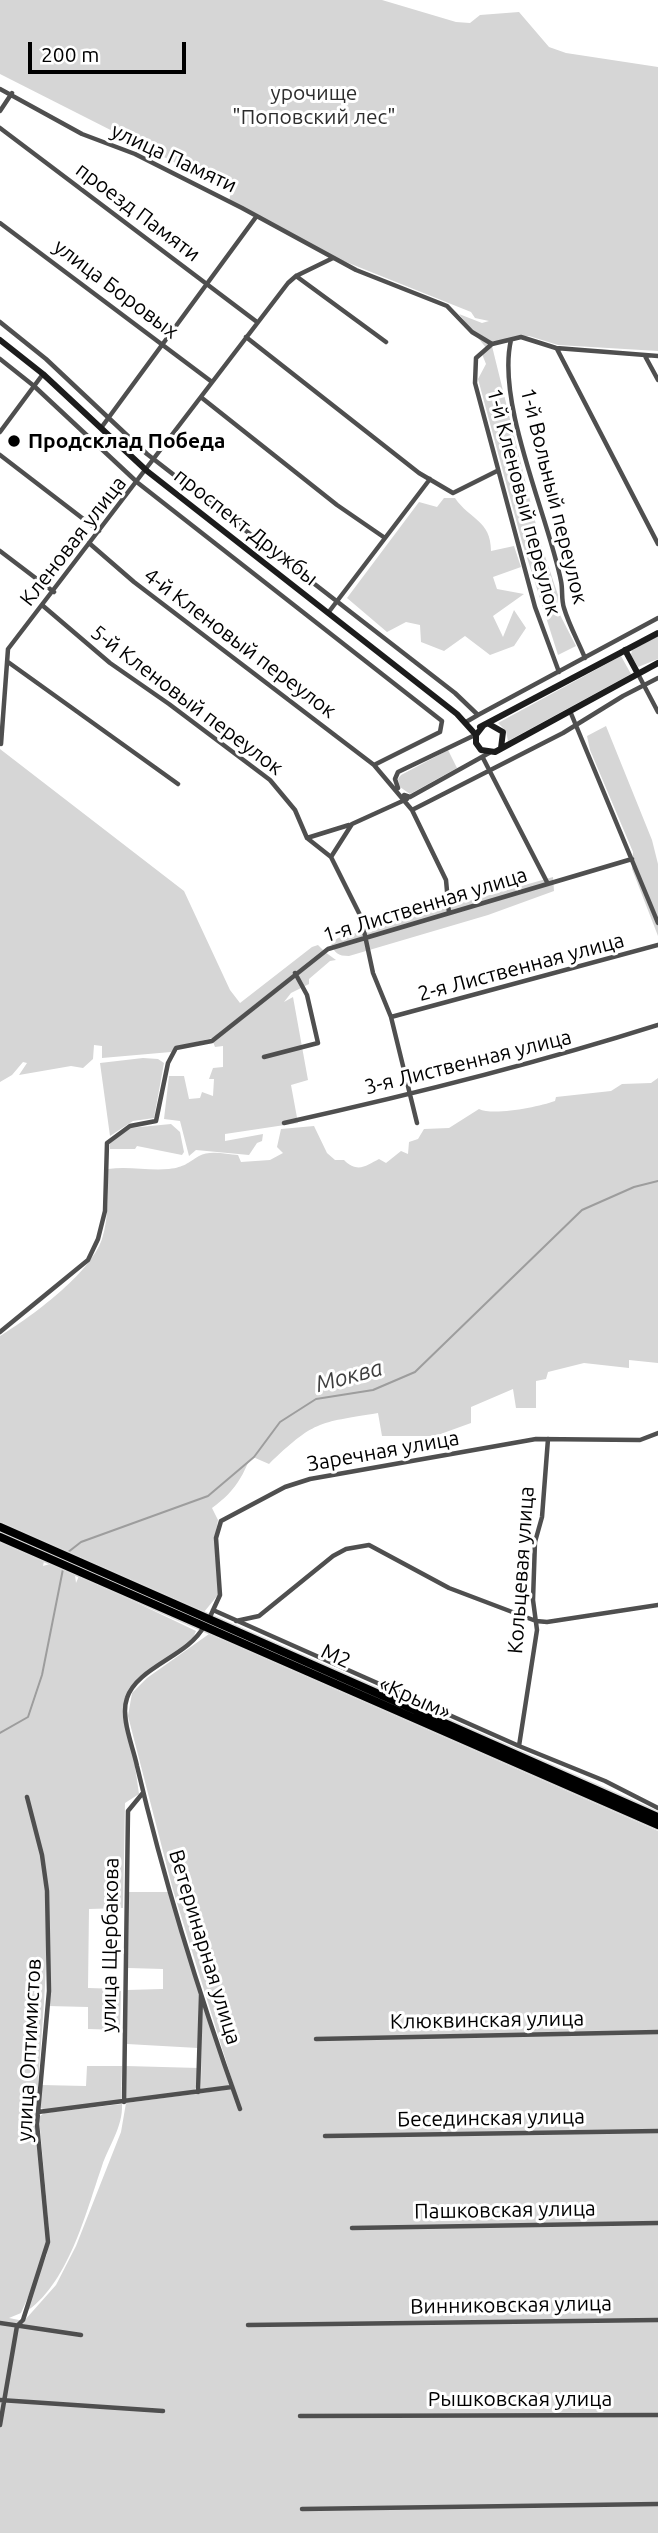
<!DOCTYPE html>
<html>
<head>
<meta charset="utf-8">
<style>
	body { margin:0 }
	#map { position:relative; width:658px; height:2533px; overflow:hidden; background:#fff; font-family:Ubuntu,sans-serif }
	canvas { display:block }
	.scale { position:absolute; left:28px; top:42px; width:158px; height:32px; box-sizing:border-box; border:4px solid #000; border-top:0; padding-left:9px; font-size:21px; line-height:24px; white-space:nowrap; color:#000; -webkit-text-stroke:5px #fff; paint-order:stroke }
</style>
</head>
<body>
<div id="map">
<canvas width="658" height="2533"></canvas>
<div class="scale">200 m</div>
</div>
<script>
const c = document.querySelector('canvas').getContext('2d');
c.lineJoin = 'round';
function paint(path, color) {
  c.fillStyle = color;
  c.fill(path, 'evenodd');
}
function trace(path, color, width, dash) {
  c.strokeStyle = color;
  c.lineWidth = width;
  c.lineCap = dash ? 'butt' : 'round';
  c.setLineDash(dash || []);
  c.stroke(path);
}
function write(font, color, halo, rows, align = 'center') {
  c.font = font + ' Ubuntu,sans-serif';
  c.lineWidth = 6;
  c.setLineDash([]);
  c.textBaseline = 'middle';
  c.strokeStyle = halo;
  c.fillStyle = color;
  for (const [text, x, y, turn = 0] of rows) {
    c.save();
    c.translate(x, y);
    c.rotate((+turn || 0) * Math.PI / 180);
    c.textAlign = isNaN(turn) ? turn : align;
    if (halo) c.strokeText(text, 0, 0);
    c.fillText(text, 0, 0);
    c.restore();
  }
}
paint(new Path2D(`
	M 0,0 L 382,0 L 456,22 L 470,23 L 480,15 L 519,12 L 549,47 L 566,53 L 658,67 L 658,351 L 558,345 L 529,336 L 491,342 L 540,541 L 558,595 L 557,609 L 576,646 L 558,655 L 522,542 L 478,379 L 486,364 L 482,354 L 487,349 L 459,314 L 482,323 L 489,321 L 475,318 L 471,312 L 336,258 L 229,202 L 231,191 L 0,74 Z
	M 444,498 L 455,498 C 470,520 491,520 491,551 L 514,546 L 521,567 L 493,577 L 497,589 L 524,594 L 493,616 L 503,637 L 514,610 L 526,628 L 514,646 L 490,655 L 465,636 L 444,651 L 421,642 L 420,625 L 406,622 L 387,632 L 347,598 L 419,502 L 437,507 Z
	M 658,636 L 658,659 L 638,667 L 631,655 L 632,650 Z
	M 621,656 L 631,674 L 508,741 L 506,731 L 498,723 Z
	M 606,726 L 652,840 L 658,864 L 658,936 L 632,869 L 633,852 L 590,750 L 587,736 Z
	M 0,749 L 184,891 L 230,990 L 240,1003 L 312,947 L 318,945 L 323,950 L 213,1038 L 176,1047 L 171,1052 L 102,1058 L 102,1046 L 94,1045 L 93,1059 L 83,1068 L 71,1066 L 19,1075 L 27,1063 L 23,1062 L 12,1075 L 0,1082 Z
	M 448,750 L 457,768 L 410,794 L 400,787 L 398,779 L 401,775 Z
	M 553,877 L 554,891 L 488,915 L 349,956 C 338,956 334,953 331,943 L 338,938 Z
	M 325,952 L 336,960 L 330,961 L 309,979 L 309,984 L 291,993 L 284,1002 L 293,997 L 308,1080 L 291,1085 L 298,1123 L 225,1134 L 225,1141 L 263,1134 L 262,1141 L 257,1143 L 249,1155 L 196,1150 L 189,1156 L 180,1121 L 164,1119 L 169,1076 L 184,1076 L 189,1099 L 200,1098 L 202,1092 L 213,1096 L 214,1079 L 209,1079 L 213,1068 L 223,1067 L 223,1046 L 215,1047 L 213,1042 Z
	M 143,1058 L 158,1059 L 164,1063 L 154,1118 L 133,1121 L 110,1136 L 100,1063 Z
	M 658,1078 L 658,1363 L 629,1360 L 629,1368 L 584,1363 L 548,1372 L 546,1379 L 536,1381 L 536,1408 L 516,1408 L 513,1389 L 471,1407 L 471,1423 L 435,1436 L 382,1436 L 378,1413 C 317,1423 314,1421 269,1464 L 253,1457 C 246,1464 246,1469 241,1477 C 233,1491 224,1499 212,1508 L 218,1520 L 215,1538 L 219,1583 L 218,1595 L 204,1612 L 198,1614 L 0,1526 L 0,1336 C 31,1317 90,1274 102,1239 C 109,1217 108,1192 108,1169 C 129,1166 148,1171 169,1169 C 185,1167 187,1163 199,1156 C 209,1150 226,1154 238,1155 L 241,1162 L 270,1160 L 283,1153 L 277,1147 L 281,1129 L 314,1126 L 327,1153 L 335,1160 L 344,1160 C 358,1174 367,1165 379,1159 L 386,1163 L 401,1151 L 408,1154 L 409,1142 L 418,1139 L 424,1129 L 449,1128 L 479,1109 C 493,1116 538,1107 555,1101 L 556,1097 L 611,1091 L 622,1084 L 651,1083 Z
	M 171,1124 L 180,1132 L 184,1152 L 182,1155 L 137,1146 L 135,1149 L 110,1149 L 110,1143 L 130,1128 Z
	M 0,1542 L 44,1561 L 43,1566 L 50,1564 L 75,1575 L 76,1583 L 79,1576 L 85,1578 L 196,1631 L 193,1638 L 143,1676 L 125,1697 L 139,1794 L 125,1803 L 123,1908 L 89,1909 L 88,1988 L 121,1989 L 120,2030 L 88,2029 L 88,2007 L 48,2006 L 49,1891 L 41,1856 C 54,1947 40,2030 36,2121 C 35,2158 48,2196 47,2232 C 46,2260 32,2288 21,2313 L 9,2318 L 24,2321 L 56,2285 L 76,2246 L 121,2132 L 126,2103 L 231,2089 L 241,2109 L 173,1890 L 128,1716 L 132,1693 L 147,1678 L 209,1634 L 658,1831 L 658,2533 L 0,2533 Z
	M 129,1892 L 168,1892 L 199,1989 L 198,2048 L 127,2044 L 127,1990 L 163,1989 L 163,1969 L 128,1968 Z
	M 202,2000 L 230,2083 L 229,2086 L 201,2089 Z
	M 87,2066 L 122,2066 L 121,2100 L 45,2110 L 41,2108 L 41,2085 L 86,2086 Z
	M 126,2066 L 199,2068 L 198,2084 L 193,2092 L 126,2099 Z
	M 122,2104 C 123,2127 109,2145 102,2166 C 86,2212 68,2286 24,2313 L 47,2254 L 49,2230 L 39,2117 L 44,2113 Z`), '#d6d6d6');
trace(new Path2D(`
	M 67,1553 L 81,1542 L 208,1496 L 254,1457 L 280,1422 L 316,1399 L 373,1390 L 415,1372 L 582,1210 L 634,1187 L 658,1181
	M 0,1733 L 28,1717 L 42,1675 L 63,1569`), '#9d9d9d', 2);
const trunk = new Path2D(`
	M 0,1527 L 658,1817
	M 0,1537 L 658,1825`);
trace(trunk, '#dbdbdb', 11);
trace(new Path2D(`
	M 0,89 L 82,134 L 135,154 L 242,208 L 356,270 L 447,306 L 472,332 L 492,344 L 521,337 L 556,348 L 658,356
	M 0,111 L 12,93
	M 0,128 L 257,322
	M 0,223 L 212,382
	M 296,276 L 386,342
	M 0,322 L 46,359 L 147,454 L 455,693 L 478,715 L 658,618
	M 246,337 L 419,473 L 453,493 L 497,471
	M 511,340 C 496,403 548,516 561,581 C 563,590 561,599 564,608 C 569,625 578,641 585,658
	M 492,344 L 476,358 L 475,383 L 535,607 L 559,672
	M 557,349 L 658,544
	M 645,356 L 658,380
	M 0,359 L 34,386 L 138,483 L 442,721 L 440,732 L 374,765
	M 202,398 L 337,505 L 385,538
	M 101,428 L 256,217
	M 0,432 L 43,374
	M 0,455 L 99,531
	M 89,543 L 134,582 L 374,765 L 412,810 L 446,880 L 449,913
	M 0,551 L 54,592
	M 42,605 L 110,663 L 169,704 L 270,780 L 295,810 L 307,838 L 331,857 L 361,917 L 373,973 L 391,1017 L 417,1123
	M 328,613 L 430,479
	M 8,662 L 178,784
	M 638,674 L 658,712
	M 570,711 L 658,923
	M 466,722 L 478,715
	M 1,744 L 8,649 L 288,283 L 296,276 L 333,258
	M 483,758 L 548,884
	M 398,788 L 395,779 L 398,772 L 475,735
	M 404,795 L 410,797 L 489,753
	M 412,810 L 563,733 L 623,696 L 658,678
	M 307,838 L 349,825
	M 331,857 L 352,824 L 407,799
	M 391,1017 L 658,945
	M 264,1057 L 318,1043 L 307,995 L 295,973
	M 284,1123 C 411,1095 535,1064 658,1025
	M 0,1332 L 88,1260 L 98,1239 L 105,1211 L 107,1143 L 130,1126 L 156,1121 L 168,1063 L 176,1048 L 212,1041 L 328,949 L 632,859
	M 213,1610 L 519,1746 L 605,1781 L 658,1808
	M 209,1619 L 220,1595 L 216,1538 L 221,1521 L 285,1487 L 310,1479 L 536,1439 L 640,1440 L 658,1433
	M 236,1621 L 259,1616 L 333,1556 L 346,1549 L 369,1545 L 449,1588 L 536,1621 L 547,1622 L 658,1605
	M 204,1626 C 189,1656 137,1667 127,1698 C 120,1718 133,1746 137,1766 C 164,1881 200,1997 240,2109
	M 519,1746 L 537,1630 L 533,1600 L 535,1542 L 542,1517 L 548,1439
	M 316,2039 L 658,2032
	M 198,2092 L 201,1995
	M 124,2102 L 128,1811 L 142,1794
	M 38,2112 L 232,2087
	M 325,2136 L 658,2131
	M 352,2228 L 658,2223
	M 0,2323 L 81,2335
	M 248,2325 L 658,2320
	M 0,2400 L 163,2411
	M 300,2416 L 658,2415
	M 0,2425 L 17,2326 L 23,2320 L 48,2242 L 37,2124 L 49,1991 L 47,1891 L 42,1855 L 27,1797
	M 302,2509 L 658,2504`), '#4f4f4f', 4.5);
trace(new Path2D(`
	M 0,340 L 43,374 L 147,471 L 457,714 L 476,735
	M 625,650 L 638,674
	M 489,724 L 503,732 L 501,748
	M 483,726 L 476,735 L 476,743 L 481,750 L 495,752 L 658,663
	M 480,727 L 658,633`), '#1c1c1c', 6);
trace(trunk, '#000', 8);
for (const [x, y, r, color] of [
	[14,441,7,"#000"]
]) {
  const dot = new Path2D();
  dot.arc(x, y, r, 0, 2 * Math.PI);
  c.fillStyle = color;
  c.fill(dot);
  trace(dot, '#fff', 2.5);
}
write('21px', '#2d2d2d', '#fff', [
	["урочище",314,93],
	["\"Поповский лес\"",314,117]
]);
write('21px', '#000', '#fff', [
	["улица Памяти",174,158,25],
	["проезд Памяти",138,212,37],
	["улица Боровых",116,289,37],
	["1-й Вольный переулок",554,496,76],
	["1-й Кленовый переулок",524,502,75],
	["проспект Дружбы",246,527,38],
	["Кленовая улица",73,541,-52],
	["4-й Кленовый переулок",240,643,37],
	["5-й Кленовый переулок",187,700,37],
	["1-я Лиственная улица",425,905,-17],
	["2-я Лиственная улица",521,967,-15],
	["3-я Лиственная улица",468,1062,-14],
	["Заречная улица",383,1451,-10],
	["Кольцевая улица",521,1570,-86],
	["М2",336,1656,24],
	["«Крым»",415,1698,24],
	["улица Щербакова",110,1945,-89],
	["Ветеринарная улица",205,1947,73],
	["Клюквинская улица",487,2020,-1],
	["улица Оптимистов",29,2050,-87],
	["Бесединская улица",491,2118,-1],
	["Пашковская улица",505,2210,-1],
	["Винниковская улица",511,2305,-1],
	["Рышковская улица",520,2399]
]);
write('bold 21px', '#000', '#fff', [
	["Продсклад Победа",28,441]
], 'left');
write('italic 23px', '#3e3e3e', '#fff', [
	["Моква",349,1376,-15]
]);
</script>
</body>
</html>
